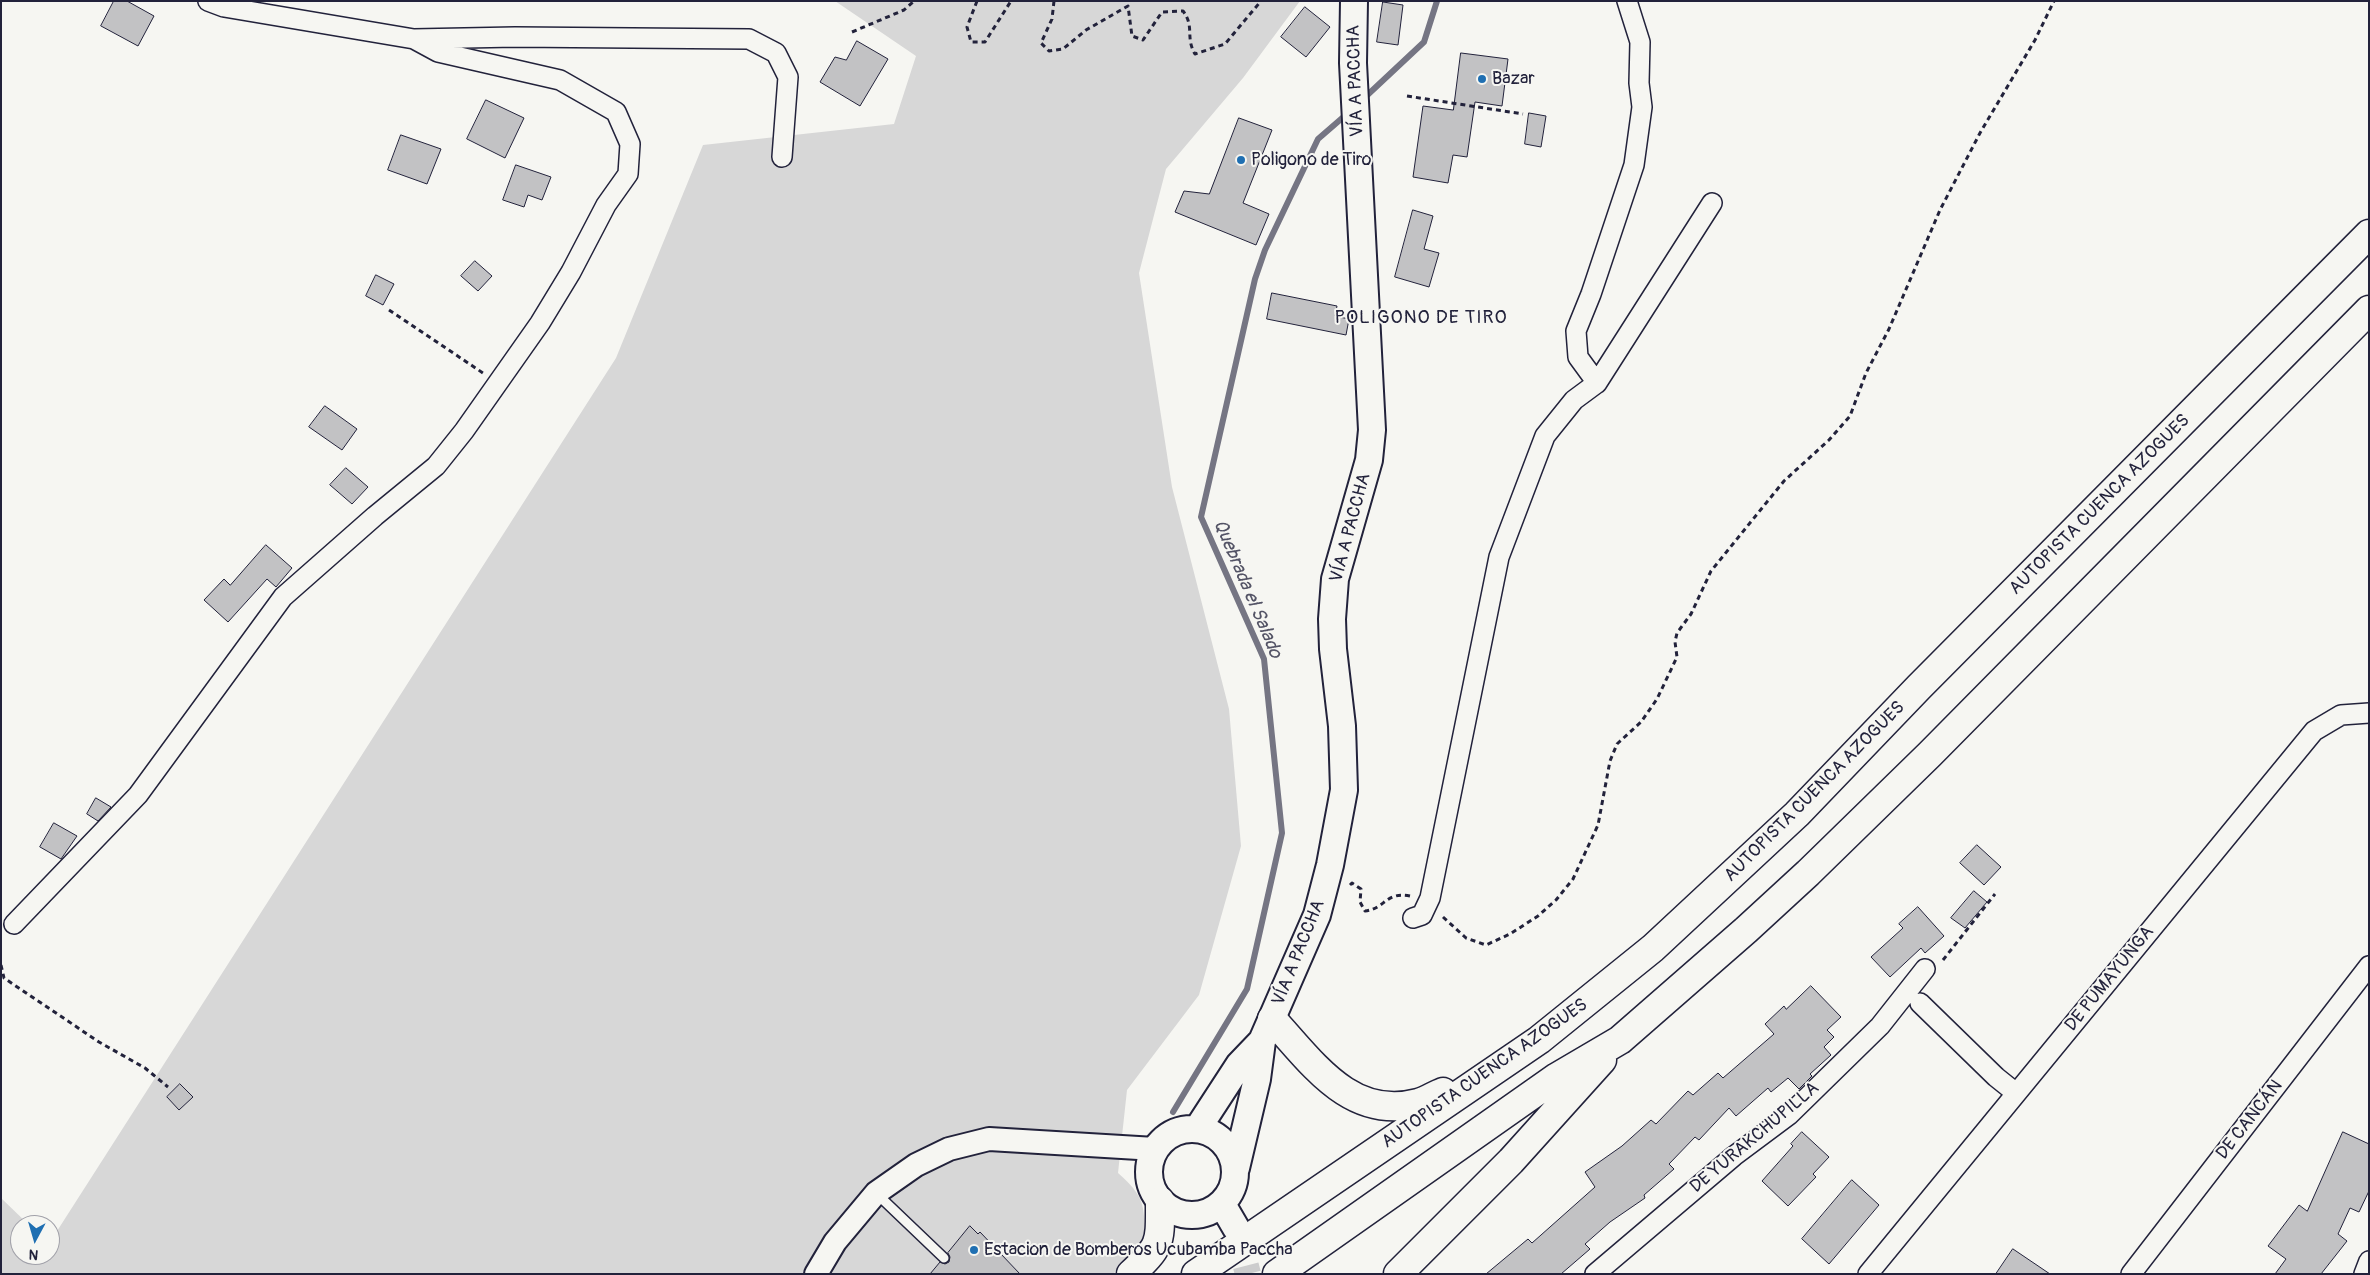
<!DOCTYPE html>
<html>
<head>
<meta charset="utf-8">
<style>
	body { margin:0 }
	#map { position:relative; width:2370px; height:1275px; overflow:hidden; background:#f6f6f2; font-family:Pangolin,sans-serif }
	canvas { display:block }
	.frame { position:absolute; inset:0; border:2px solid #22223b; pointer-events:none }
	.north { position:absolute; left:10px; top:1215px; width:50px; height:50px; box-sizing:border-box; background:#f6f6f2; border:1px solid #a1a1a9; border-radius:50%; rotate:186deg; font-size:14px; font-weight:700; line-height:20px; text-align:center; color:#22223b }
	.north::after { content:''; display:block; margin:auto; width:18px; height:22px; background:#1f6fb2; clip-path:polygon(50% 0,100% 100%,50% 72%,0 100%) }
</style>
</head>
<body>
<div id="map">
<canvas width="2370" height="1275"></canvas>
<div class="frame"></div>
<div class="north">N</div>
</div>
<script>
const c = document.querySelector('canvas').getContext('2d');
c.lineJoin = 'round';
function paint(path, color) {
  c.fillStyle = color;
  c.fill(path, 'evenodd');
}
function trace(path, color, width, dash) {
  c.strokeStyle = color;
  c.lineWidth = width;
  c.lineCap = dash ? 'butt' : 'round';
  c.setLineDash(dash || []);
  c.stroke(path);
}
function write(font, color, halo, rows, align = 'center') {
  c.font = font + ' Pangolin,sans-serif';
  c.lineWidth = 4;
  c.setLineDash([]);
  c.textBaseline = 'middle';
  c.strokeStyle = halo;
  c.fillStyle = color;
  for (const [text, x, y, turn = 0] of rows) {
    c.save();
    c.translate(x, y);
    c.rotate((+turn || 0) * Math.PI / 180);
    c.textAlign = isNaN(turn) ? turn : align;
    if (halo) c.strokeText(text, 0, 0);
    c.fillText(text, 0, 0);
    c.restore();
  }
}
paint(new Path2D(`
	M 835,1 L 1300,1 L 1243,78 L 1166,169 L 1139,273 L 1172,487 L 1229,709 L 1241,846 L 1199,995 L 1127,1090 L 1118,1173 C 1145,1197 1144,1204 1145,1239 L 1127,1261 L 1113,1274 L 1,1274 L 1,1198 L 29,1225 L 20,1225 L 20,1255 L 50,1255 L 50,1242 L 616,358 L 703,145 L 894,124 L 916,56 Z`), '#d7d7d7');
trace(new Path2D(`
	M 1361,101 L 1424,42 L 1437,1
	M 1173,1112 L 1247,989 L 1282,833 L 1264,659 L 1201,517 L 1255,279 L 1265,250 L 1318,139 L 1348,113`), '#757583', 6);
const building = new Path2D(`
	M 114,1 L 127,1 L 154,16 L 138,46 L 101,26 Z
	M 1383,2 L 1403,5 L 1398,45 L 1377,42 Z
	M 1305,7 L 1330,27 L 1306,57 L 1281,37 Z
	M 857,41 L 888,59 L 860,106 L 820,82 L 835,57 L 846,60 Z
	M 1461,53 L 1508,59 L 1502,106 L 1475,102 L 1467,157 L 1453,155 L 1448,183 L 1413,177 L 1423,106 L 1453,110 Z
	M 486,100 L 524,118 L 505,158 L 467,139 Z
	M 1529,113 L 1546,116 L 1541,147 L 1525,144 Z
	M 1239,118 L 1272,130 L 1243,203 L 1269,214 L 1256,245 L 1175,212 L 1184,191 L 1209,194 Z
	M 401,135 L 441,149 L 427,184 L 388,170 Z
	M 516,165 L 551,177 L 542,200 L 528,195 L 524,207 L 503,200 Z
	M 1413,210 L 1433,216 L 1424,249 L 1439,253 L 1429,287 L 1395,277 Z
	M 475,261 L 492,276 L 478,291 L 461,276 Z
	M 376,275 L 394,284 L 383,305 L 366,296 Z
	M 1272,293 L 1337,306 L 1335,316 L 1349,319 L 1346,335 L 1267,319 Z
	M 325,406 L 357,429 L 342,450 L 309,427 Z
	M 346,468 L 368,487 L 352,504 L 330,485 Z
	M 266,545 L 292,568 L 276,587 L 267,579 L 228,622 L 204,600 L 224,579 L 230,585 Z
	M 96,798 L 111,807 L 98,821 L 87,814 Z
	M 54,823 L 77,836 L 61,859 L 40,847 Z
	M 1977,845 L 2001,867 L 1984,885 L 1960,863 Z
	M 1974,891 L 1987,902 L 1965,928 L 1951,918 Z
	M 1918,907 L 1944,936 L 1925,953 L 1921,948 L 1890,977 L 1871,957 L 1903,928 L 1899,924 Z
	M 1811,986 L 1841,1017 L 1827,1030 L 1834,1037 L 1824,1047 L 1831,1055 L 1810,1074 L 1812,1076 L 1799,1089 L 1788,1078 L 1771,1092 L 1768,1088 L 1736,1116 L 1729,1108 L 1699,1140 L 1695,1137 L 1669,1164 L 1674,1169 L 1644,1195 L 1645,1198 L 1610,1222 L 1585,1244 L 1590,1249 L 1561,1274 L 1486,1274 L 1528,1239 L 1532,1243 L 1595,1187 L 1585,1172 L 1622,1146 L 1651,1120 L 1656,1124 L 1688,1091 L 1693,1095 L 1718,1073 L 1723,1078 L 1774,1034 L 1765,1024 L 1784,1006 L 1786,1009 Z
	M 180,1084 L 193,1097 L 179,1110 L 167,1097 Z
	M 1802,1132 L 1829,1157 L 1813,1174 L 1816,1177 L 1788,1206 L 1762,1181 L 1793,1146 L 1791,1144 Z
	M 2343,1132 L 2369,1144 L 2369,1191 L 2359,1212 L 2350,1208 L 2338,1234 L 2347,1241 L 2321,1274 L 2275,1274 L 2286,1259 L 2268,1246 L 2299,1205 L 2307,1211 Z
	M 1852,1180 L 1879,1205 L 1829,1264 L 1802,1239 Z
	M 970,1226 L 978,1234 L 980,1232 L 1020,1274 L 930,1274 L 940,1262 L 945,1264 L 949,1262 L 950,1257 L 948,1253 Z
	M 2013,1249 L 2050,1274 L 1996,1274 Z`);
paint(building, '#c2c2c4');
trace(building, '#22223b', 1);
trace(new Path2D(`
	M 1236,1228 L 1248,1274`), '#cccccd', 26, [26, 13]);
const service = new Path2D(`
	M 877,1194 L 944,1258`);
const minor = new Path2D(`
	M 208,1 L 224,7 L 414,39 L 515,37 L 749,39 L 776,53 L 788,77 L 782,157
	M 1597,383 L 1712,203
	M 1413,918 L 1422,915 L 1430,898 L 1499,557 L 1545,436 L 1574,400 L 1597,383 L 1578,357 L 1576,331 L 1591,294 L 1634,165 L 1642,107 L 1639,83 L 1640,42 L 1627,1
	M 14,924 L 138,795 L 283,597 L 375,516 L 436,466 L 464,431 L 540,323 L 571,272 L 606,205 L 628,174 L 630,144 L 616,112 L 560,80 L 438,52 L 414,39
	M 1920,1003 L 1996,1077 L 2016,1093
	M 1595,1274 L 1734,1156 L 1789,1115 L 1880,1026 L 1925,969
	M 1868,1274 L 2314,731 L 2341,715 L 2369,713
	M 2131,1274 L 2369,966
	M 2364,1274 L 2369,1261`);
const tertiary = new Path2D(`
	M 816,1274 L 835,1242 L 876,1193 L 916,1165 L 949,1149 L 989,1139 L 1155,1149`);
const secondary = new Path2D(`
	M 1198,1128 L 1239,1065 L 1262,1041
	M1149 1172a43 43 0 1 1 86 0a43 43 0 1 1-86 0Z
	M 1236,1168 L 1257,1079 L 1262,1041 L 1317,915 L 1330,865 L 1344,790 L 1342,726 L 1333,649 L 1332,619 L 1335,579 L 1369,460 L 1372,430 L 1353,63 L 1354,1
	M 1222,1204 L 1236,1228`);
const trunk = new Path2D(`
	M 1272,1019 C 1312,1062 1350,1121 1418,1103 C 1426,1101 1435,1095 1443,1092
	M 1131,1274 C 1162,1245 1160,1243 1160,1201
	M 1196,1274 L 1539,1040 L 1653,948 L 1797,814 L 1919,687 L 2369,234
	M 1277,1274 L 1557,1077 L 1620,1040 L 1746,930 L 1808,873 L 1930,754 L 2369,310
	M 1398,1274 L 1511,1161 L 1602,1060`);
trace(service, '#22223b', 12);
trace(minor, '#22223b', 22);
trace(tertiary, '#22223b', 26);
trace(secondary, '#22223b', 30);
trace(trunk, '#22223b', 31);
trace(new Path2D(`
	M 977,1 L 967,27 L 971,42 L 985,42 L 1011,1
	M 1054,1 L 1052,19 L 1041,43 L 1049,51 L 1063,49 L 1086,30 L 1128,6 L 1132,36 L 1143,40 L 1162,12 L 1183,11 C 1195,27 1185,37 1195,54 L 1225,44 L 1261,1
	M 852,32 L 904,10 L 914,1
	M 1407,96 L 1523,114
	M 389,310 L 483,373
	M 1350,885 L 1352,883 L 1361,889 L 1360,902 L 1365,911 C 1385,909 1386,891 1410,896
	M 1443,917 L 1466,938 L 1486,945 L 1510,934 L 1538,916 L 1556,900 L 1573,879 L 1598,825 L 1610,761 L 1617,744 L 1641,722 L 1657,699 L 1677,657 L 1675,642 L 1677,633 L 1691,614 L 1711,571 L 1784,481 L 1829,440 L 1850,416 L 1866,373 L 1889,329 L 1940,210 L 1980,133 L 2035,40 L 2054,1
	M 1943,960 L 1995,894
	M 1,965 L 4,978 L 99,1042 L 145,1068 L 168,1087`), '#22223b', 3, [5, 4]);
trace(service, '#f6f6f2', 9);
trace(minor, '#f6f6f2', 19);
trace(tertiary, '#f6f6f2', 22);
trace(secondary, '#f6f6f2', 26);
trace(trunk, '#f6f6f2', 28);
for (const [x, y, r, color] of [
	[1482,79,5,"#1f6fb2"],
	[1241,160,5,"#1f6fb2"],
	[974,1250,5,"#1f6fb2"]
]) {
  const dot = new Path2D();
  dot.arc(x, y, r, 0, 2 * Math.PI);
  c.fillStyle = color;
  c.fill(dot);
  trace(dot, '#f6f6f2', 2);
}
write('18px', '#22223b', '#f6f6f2', [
	["Bazar",1492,79],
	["Poligono de Tiro",1251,160],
	["Estacion de Bomberos Ucubamba Paccha",984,1250]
], 'left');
write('18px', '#22223b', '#f6f6f2', [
	["VÍA A PACCHA",1356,81,-92],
	["AUTOPISTA CUENCA AZOGUES",2100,505,-45],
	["VÍA A PACCHA",1351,528,-75],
	["AUTOPISTA CUENCA AZOGUES",1815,792,-45],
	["VÍA A PACCHA",1299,953,-68],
	["DE PUMAYUNGA",2110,979,-51],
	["AUTOPISTA CUENCA AZOGUES",1485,1074,-35],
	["DE CANCÁN",2250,1120,-52],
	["DE YURAKCHUPILLA",1755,1138,-40]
]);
c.letterSpacing = '1px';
write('19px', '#22223b', '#f6f6f2', [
	["POLIGONO DE TIRO",1421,318]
]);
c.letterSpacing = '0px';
write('italic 19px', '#535365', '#f6f6f2', [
	["Quebrada el Salado",1247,589,67]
]);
</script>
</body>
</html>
